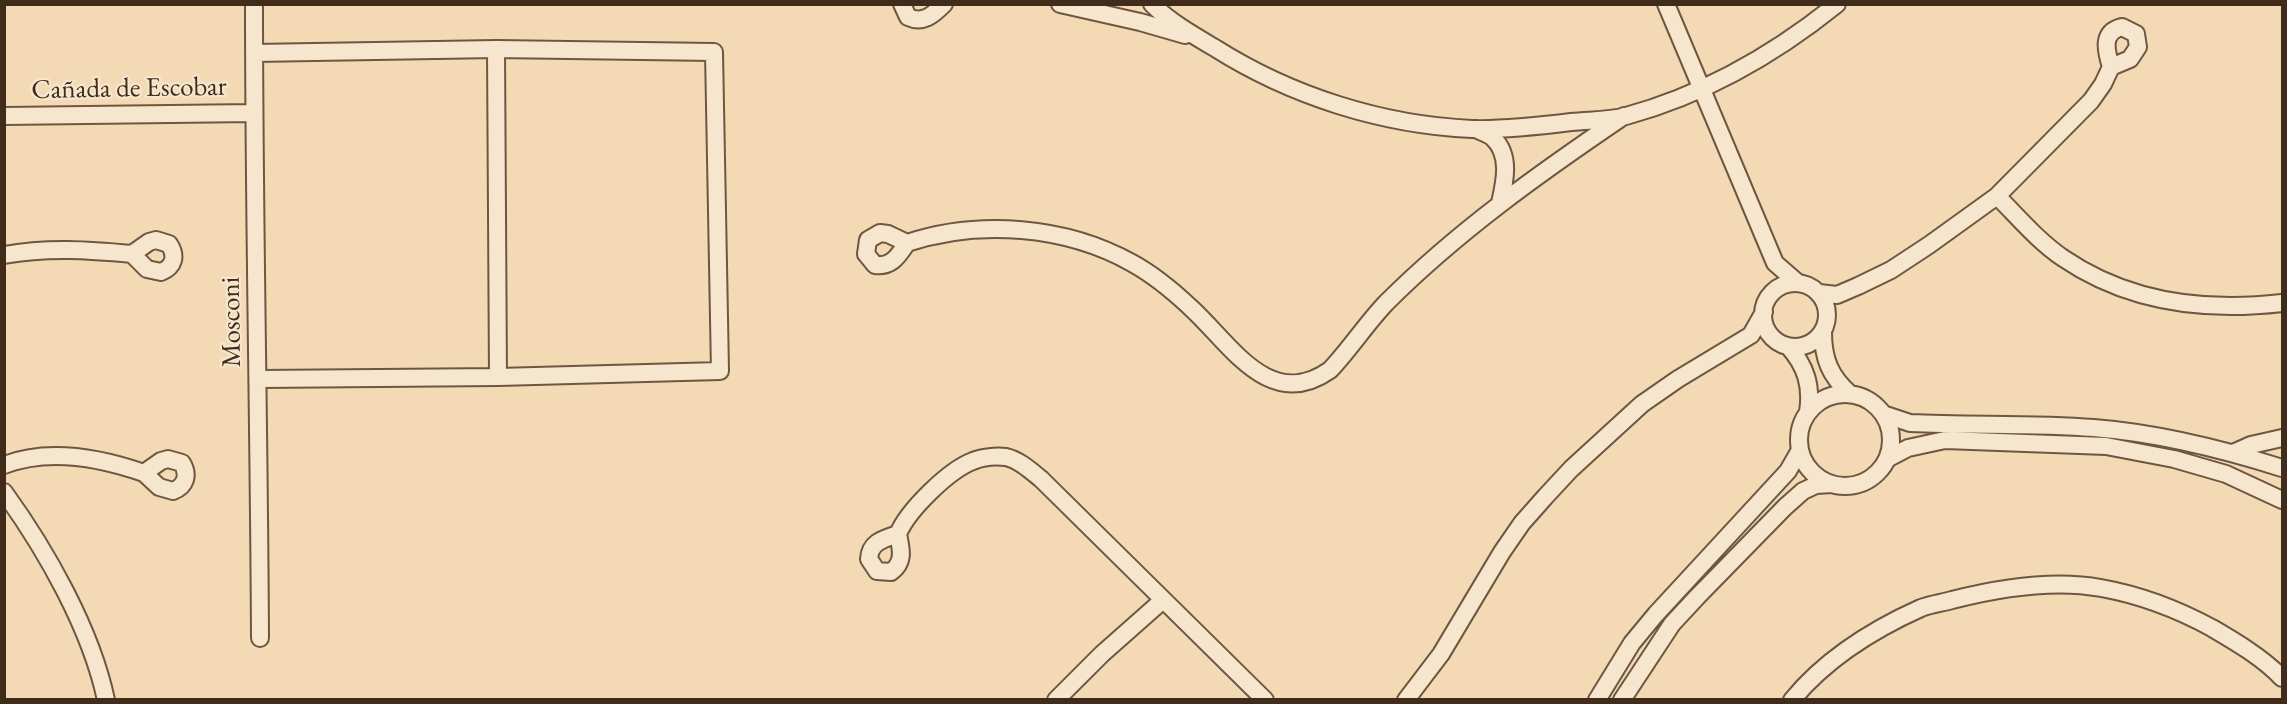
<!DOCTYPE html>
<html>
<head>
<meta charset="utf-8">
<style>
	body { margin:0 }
	#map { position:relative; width:2287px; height:704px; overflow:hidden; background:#f3d9b4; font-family:"EB Garamond",serif }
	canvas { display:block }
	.frame { position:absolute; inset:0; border:6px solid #412c1b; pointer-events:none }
</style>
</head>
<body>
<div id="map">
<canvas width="2287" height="704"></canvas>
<div class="frame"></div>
</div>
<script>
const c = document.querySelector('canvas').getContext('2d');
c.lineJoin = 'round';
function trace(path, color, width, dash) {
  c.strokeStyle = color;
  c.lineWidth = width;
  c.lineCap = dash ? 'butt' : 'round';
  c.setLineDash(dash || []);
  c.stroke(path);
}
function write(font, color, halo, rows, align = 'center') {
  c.font = font + ' "EB Garamond",serif';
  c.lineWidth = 4.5;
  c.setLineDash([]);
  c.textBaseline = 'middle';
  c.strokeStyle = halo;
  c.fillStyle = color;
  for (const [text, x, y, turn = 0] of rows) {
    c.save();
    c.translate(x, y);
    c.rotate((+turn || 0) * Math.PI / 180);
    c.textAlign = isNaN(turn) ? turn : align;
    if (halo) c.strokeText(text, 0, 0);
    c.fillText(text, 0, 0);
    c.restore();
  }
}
const street = new Path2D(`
	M 254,4 C 254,216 259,427 260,638
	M 902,4 L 908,17 C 923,24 933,15 944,4
	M 1060,4 L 1140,22 L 1185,35
	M 1152,4 C 1170,22 1193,35 1215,48 C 1291,96 1382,125 1472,129 C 1505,130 1539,126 1571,122 C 1589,120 1609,121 1626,116 C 1703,95 1775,54 1837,4
	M 1666,4 L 1775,263 L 1798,283
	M 2122,27 L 2136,34 L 2138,47 L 2130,59 L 2111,67 C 2106,51 2101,32 2122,27 Z
	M 496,49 L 498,377
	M 254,53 L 496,49 L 714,52 L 720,371 L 498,377 L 259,379
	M 4,116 L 253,113
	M 1476,129 C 1481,132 1489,134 1493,138 C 1511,155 1505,181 1500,203
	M 1997,196 C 2018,217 2038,241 2063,258 C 2129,303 2205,312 2282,303
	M 880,233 L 888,234 L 907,243 C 898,256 892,267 875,265 L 866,254 L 868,240 Z
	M 156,240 L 169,244 C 177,256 174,267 161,272 L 147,269 L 132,254 L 149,242 Z
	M 907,243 C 979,219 1066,226 1132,263 C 1152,274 1173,291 1190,307 C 1230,343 1269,413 1330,370 C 1350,349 1366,324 1386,303 C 1458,231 1540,173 1624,116
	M 4,255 C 48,247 89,250 132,254
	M1763 315a32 32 0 1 1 64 0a32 32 0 1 1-64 0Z
	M 1819,293 L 1837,295 L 1858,286 L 1891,270 L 1929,245 L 1997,196 L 2091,101 L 2103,84 L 2111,67
	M 1823,332 C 1823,359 1830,376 1850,394
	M 1788,346 C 1806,366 1812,386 1808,412
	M1799 440a46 46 0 1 1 92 0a46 46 0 1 1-92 0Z
	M 1883,414 L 1910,423 C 1971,426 2032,423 2094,428 C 2157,433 2222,449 2282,468
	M 2233,453 L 2251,445 L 2282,438
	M 168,459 L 182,463 C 189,475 186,486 173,491 L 159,487 L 144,473 L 161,461 Z
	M 1887,459 L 1908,448 L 1945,440 L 2106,446 L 2174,459 L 2226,474 L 2282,500
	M 4,465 C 48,448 101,458 144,473
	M 4,492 C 46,550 91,629 106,700
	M 898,534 C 908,510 949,470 973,461 C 982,457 996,456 1006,457 C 1019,460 1030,470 1041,479 L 1265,700
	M 898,534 C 901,549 905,562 891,572 L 877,571 L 869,559 C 870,542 883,539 898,534 Z
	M 1056,700 L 1102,654 L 1163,600
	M 1406,700 L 1441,654 L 1502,552 L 1522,523 L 1545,497 L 1571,469 L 1642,404 L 1678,379 L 1751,335 L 1764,312
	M 1597,700 L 1632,643 L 1656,614 L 1788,471 L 1800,450
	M 1622,700 L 1672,624 L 1698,596 L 1785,507 L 1803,491 L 1816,485 L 1832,484
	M 1792,700 C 1825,660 1874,629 1921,608 C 1931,604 1942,603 1952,600 C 1999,588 2052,579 2101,588 C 2140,595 2177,609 2212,628 C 2236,642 2263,658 2282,678`);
trace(street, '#6e5741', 20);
trace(street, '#f7e6ce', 16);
write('27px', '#412c1b', '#f7e6ce', [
	["Cañada de Escobar",129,89,-1],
	["Mosconi",232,322,-91]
]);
</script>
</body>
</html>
